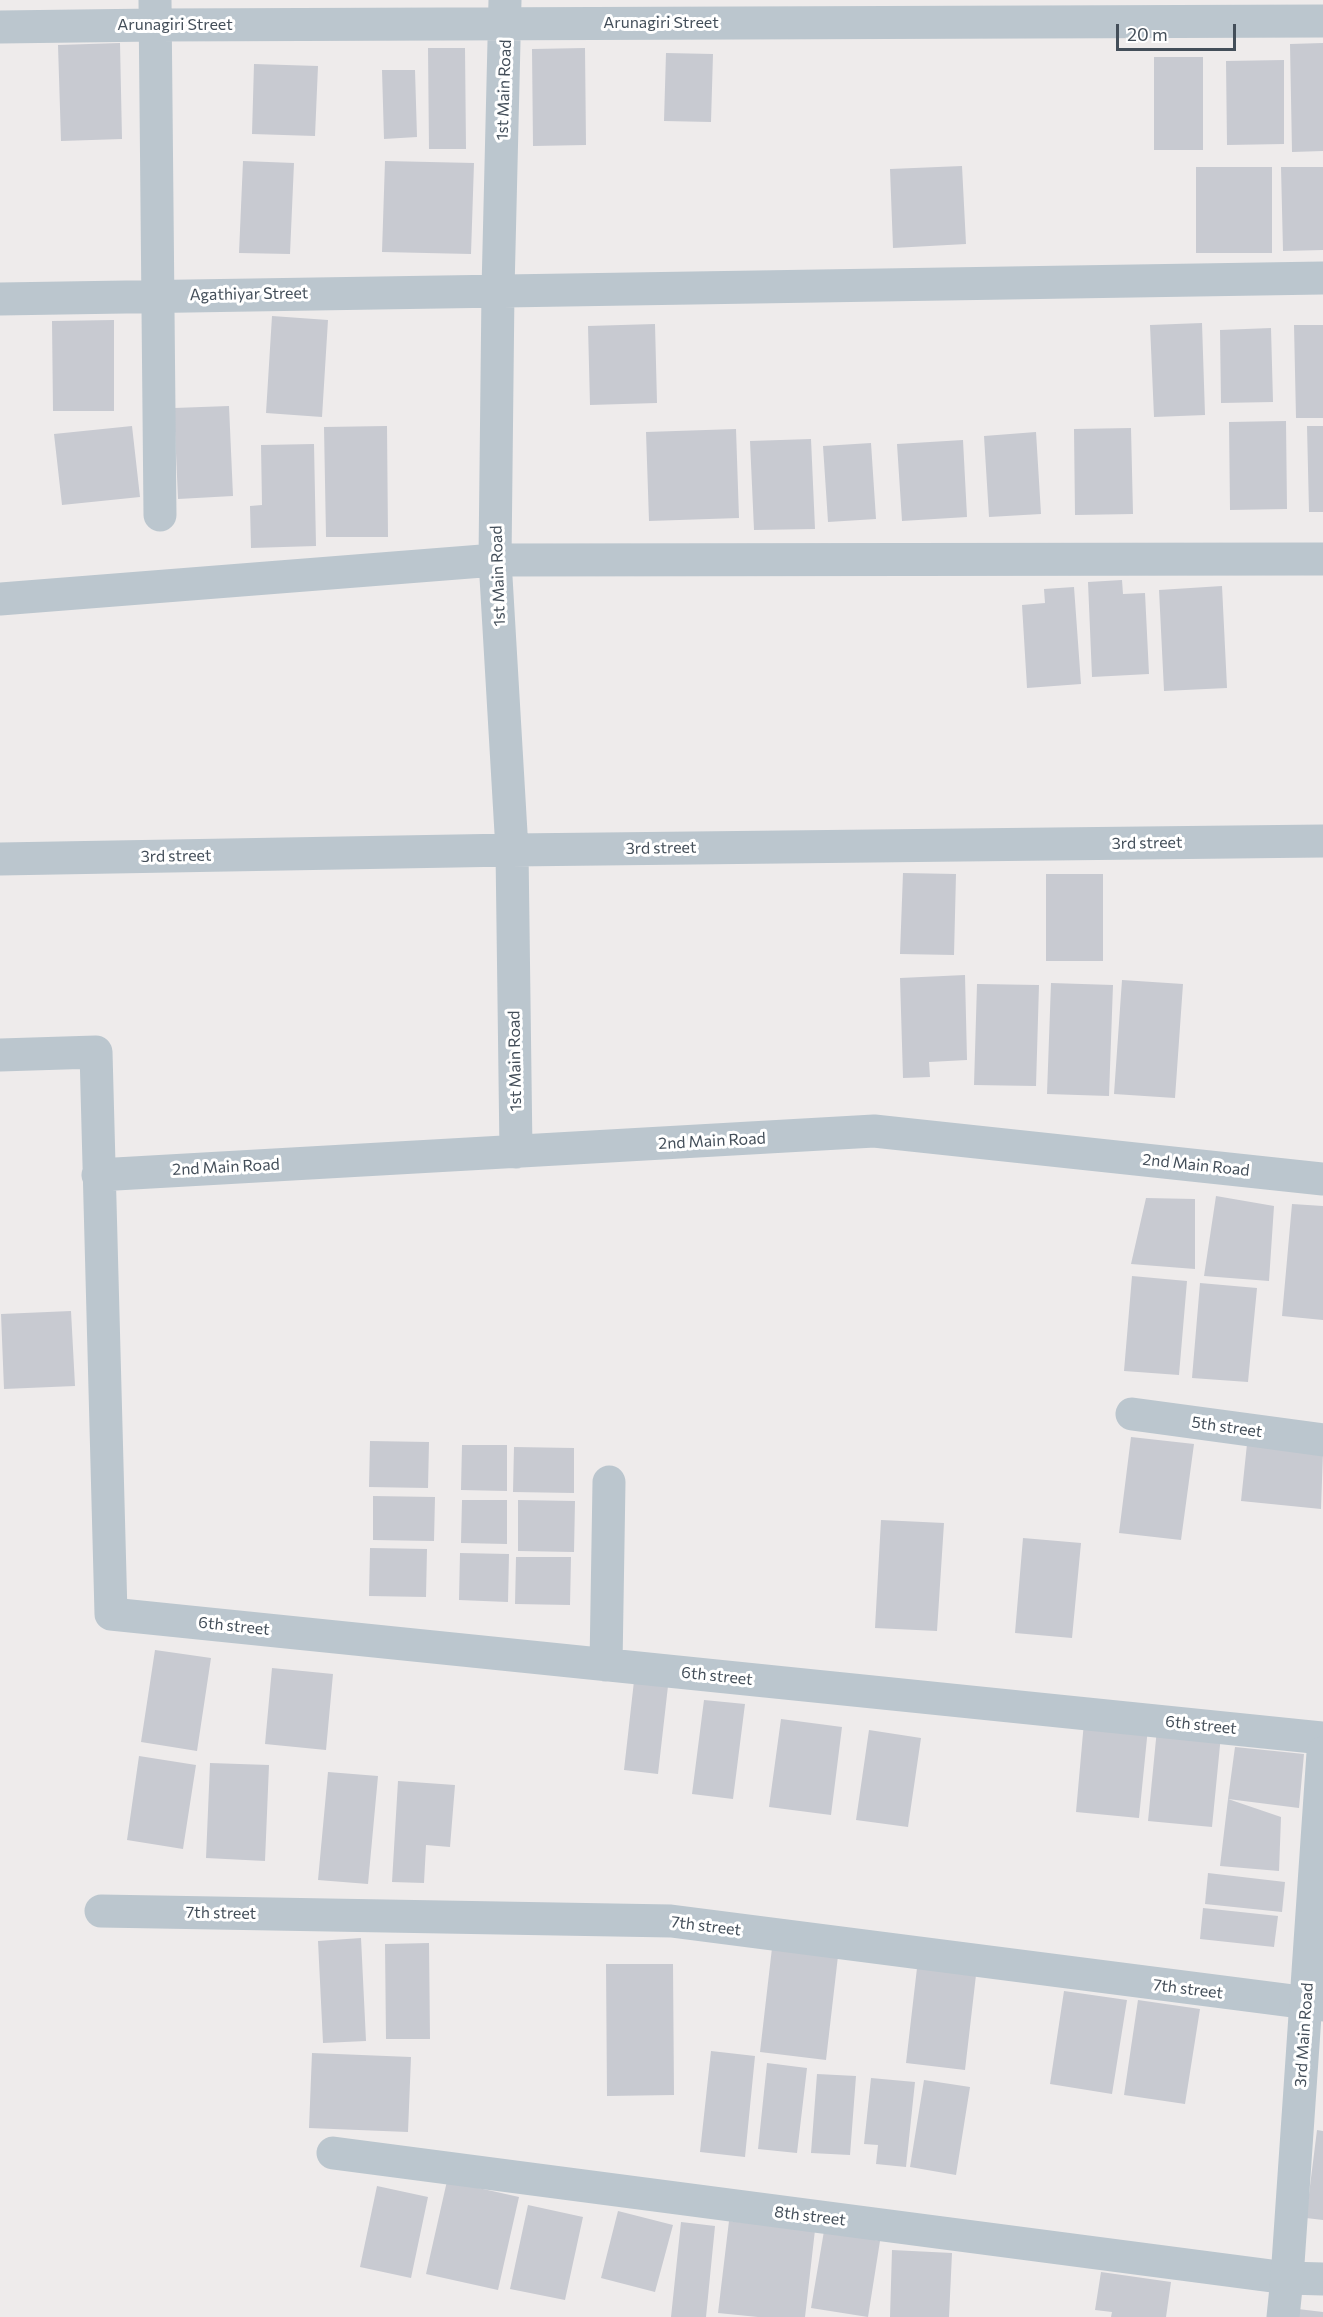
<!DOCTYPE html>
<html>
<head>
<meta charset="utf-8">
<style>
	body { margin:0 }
	#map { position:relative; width:1323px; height:2317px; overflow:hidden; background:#eeebeb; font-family:Commissioner,sans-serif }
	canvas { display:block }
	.scale { position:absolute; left:1116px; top:24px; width:120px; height:27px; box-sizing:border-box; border:3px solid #434e59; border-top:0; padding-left:8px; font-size:18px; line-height:21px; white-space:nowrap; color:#434e59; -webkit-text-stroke:4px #fff; paint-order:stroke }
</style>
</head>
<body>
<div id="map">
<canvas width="1323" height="2317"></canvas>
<div class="scale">20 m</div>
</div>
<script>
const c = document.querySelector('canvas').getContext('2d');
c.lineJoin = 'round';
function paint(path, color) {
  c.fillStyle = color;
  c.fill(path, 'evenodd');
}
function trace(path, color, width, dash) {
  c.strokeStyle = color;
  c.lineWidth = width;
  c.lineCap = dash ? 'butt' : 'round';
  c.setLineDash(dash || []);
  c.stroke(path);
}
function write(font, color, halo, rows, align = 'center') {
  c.font = font + ' Commissioner,sans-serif';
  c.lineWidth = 6;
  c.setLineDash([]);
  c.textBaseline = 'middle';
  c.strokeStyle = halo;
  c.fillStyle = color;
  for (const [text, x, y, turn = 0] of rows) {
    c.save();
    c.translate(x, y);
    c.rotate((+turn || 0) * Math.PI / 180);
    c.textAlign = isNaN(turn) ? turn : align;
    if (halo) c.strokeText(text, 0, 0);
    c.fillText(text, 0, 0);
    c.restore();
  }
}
paint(new Path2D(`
	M 120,43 L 122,139 L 61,141 L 58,45 Z
	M 1323,43 L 1323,151 L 1292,152 L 1290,44 Z
	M 428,48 L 465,48 L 466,149 L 429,149 Z
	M 585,48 L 586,145 L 533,146 L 532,49 Z
	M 666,53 L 713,54 L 711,122 L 664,121 Z
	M 1154,57 L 1203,57 L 1203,150 L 1154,150 Z
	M 1284,60 L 1284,144 L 1227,145 L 1226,61 Z
	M 254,64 L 318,66 L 315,136 L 252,134 Z
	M 382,70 L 415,70 L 417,137 L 384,139 Z
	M 243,161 L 294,163 L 290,254 L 239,253 Z
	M 385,161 L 474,163 L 471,254 L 382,252 Z
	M 962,166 L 966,244 L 893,248 L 890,169 Z
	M 1196,167 L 1272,167 L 1272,253 L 1196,253 Z
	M 1281,167 L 1323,167 L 1323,250 L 1283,251 Z
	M 272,316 L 328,320 L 322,417 L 266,413 Z
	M 114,320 L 114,411 L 53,411 L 52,321 Z
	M 1202,323 L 1205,415 L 1154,417 L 1150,325 Z
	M 655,324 L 657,403 L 590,405 L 588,326 Z
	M 1294,325 L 1323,325 L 1323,418 L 1296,418 Z
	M 1271,328 L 1273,402 L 1221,403 L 1220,330 Z
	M 229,406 L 233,496 L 178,499 L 174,408 Z
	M 1286,421 L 1287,509 L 1230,510 L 1229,422 Z
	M 132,426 L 140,497 L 62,505 L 54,434 Z
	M 387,426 L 388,537 L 326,537 L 324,427 Z
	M 1307,426 L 1323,426 L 1323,512 L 1309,512 Z
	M 1131,428 L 1133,514 L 1075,515 L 1074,429 Z
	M 736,429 L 739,518 L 649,521 L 646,432 Z
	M 1036,432 L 1041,514 L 989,517 L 984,436 Z
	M 811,439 L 815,529 L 754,530 L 750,441 Z
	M 963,440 L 967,517 L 902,521 L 897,444 Z
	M 871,443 L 876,519 L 828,522 L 823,446 Z
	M 314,444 L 316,546 L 251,548 L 250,506 L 262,505 L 261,445 Z
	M 1122,580 L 1123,594 L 1145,593 L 1149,674 L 1092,677 L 1088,582 Z
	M 1222,586 L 1227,688 L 1164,691 L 1159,590 Z
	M 1074,587 L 1081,684 L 1027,688 L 1022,605 L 1045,603 L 1044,589 Z
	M 903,873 L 956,874 L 954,955 L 900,954 Z
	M 1046,874 L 1103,874 L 1103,961 L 1046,961 Z
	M 965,975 L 967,1060 L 929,1062 L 930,1077 L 903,1078 L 900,978 Z
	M 1122,980 L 1183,984 L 1175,1098 L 1114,1094 Z
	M 1051,983 L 1113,985 L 1109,1096 L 1047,1094 Z
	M 977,984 L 1039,985 L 1036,1086 L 974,1085 Z
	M 1216,1196 L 1274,1206 L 1269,1281 L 1204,1276 Z
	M 1146,1198 L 1195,1199 L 1195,1269 L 1131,1264 Z
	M 1292,1204 L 1323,1206 L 1323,1320 L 1282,1316 Z
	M 1132,1276 L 1187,1281 L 1179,1375 L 1124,1371 Z
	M 1200,1283 L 1257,1288 L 1248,1382 L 1192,1378 Z
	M 71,1311 L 75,1386 L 4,1389 L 1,1314 Z
	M 1131,1437 L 1194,1444 L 1181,1540 L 1119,1533 Z
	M 370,1441 L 429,1442 L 428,1488 L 369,1487 Z
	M 1247,1444 L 1323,1452 L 1321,1509 L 1241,1501 Z
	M 462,1445 L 507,1445 L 507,1491 L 461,1490 Z
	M 514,1447 L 574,1448 L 574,1493 L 513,1492 Z
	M 373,1496 L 435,1497 L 434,1541 L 373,1540 Z
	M 462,1500 L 507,1500 L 507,1544 L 461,1543 Z
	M 518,1500 L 575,1501 L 574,1552 L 518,1551 Z
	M 881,1520 L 944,1523 L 937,1631 L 875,1628 Z
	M 1023,1538 L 1081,1543 L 1072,1638 L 1015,1633 Z
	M 370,1548 L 427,1549 L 426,1597 L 369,1596 Z
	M 460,1553 L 509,1554 L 508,1602 L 459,1600 Z
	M 516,1557 L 571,1557 L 570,1605 L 515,1604 Z
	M 155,1650 L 211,1658 L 197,1751 L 141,1742 Z
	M 272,1668 L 333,1674 L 326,1750 L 265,1744 Z
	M 634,1681 L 668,1686 L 658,1774 L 624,1770 Z
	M 704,1700 L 745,1704 L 733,1799 L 692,1794 Z
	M 781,1719 L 842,1727 L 831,1815 L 769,1807 Z
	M 1084,1722 L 1148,1728 L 1139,1818 L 1076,1812 Z
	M 1157,1729 L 1221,1735 L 1212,1827 L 1148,1821 Z
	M 869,1730 L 921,1738 L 908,1827 L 856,1820 Z
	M 1235,1747 L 1304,1754 L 1299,1808 L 1228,1799 Z
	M 139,1756 L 196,1765 L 183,1849 L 127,1840 Z
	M 210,1763 L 269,1765 L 265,1861 L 206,1858 Z
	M 328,1772 L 378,1776 L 368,1884 L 318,1880 Z
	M 398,1781 L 455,1785 L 450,1847 L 426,1845 L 424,1883 L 392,1882 Z
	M 1228,1799 L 1281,1817 L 1279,1871 L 1220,1866 Z
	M 1208,1873 L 1285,1882 L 1282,1912 L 1205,1904 Z
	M 1203,1908 L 1278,1916 L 1274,1947 L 1200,1939 Z
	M 361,1938 L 366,2041 L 323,2043 L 318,1941 Z
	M 429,1943 L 430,2039 L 386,2039 L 385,1944 Z
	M 772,1948 L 838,1956 L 826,2060 L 760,2052 Z
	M 606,1964 L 673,1964 L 674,2095 L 607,2096 Z
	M 917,1968 L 976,1975 L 965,2070 L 906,2063 Z
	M 1064,1991 L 1127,2000 L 1112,2094 L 1050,2084 Z
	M 1138,2000 L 1200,2009 L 1185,2104 L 1124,2095 Z
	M 711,2051 L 755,2056 L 745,2157 L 700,2152 Z
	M 312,2053 L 411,2057 L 408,2132 L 309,2128 Z
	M 767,2063 L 807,2068 L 797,2153 L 758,2149 Z
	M 817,2074 L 856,2076 L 850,2155 L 811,2153 Z
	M 871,2078 L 915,2082 L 906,2167 L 876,2164 L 878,2145 L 864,2144 Z
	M 924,2080 L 970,2087 L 956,2175 L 910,2167 Z
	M 1317,2130 L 1323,2131 L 1323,2220 L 1306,2218 Z
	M 447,2181 L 519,2197 L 498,2290 L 426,2274 Z
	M 377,2186 L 428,2197 L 411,2278 L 360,2267 Z
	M 528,2205 L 583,2217 L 565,2300 L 510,2289 Z
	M 618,2211 L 673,2225 L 655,2292 L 601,2278 Z
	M 729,2221 L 815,2230 L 805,2317 L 758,2317 L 718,2313 Z
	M 681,2222 L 715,2226 L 706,2317 L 671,2317 Z
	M 824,2231 L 880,2241 L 868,2317 L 811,2308 Z
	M 892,2250 L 952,2253 L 949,2317 L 890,2317 Z
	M 1101,2272 L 1171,2282 L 1166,2317 L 1111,2317 L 1112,2312 L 1095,2310 Z
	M 1298,2309 L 1323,2312 L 1323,2317 L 1297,2317 Z`), '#c8cad1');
trace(new Path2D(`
	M 155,0 L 160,515
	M 505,0 L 498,290 L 495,560 L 512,850 L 516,1152
	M 0,27 L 156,25 L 1323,21
	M 0,299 L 1323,278
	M 0,599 L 495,560 L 1323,559
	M 0,859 L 512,850 L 1323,841
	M 0,1055 L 96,1052 L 111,1614 L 1323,1738
	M 98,1175 L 874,1131 L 1323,1179
	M 1132,1414 L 1323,1440
	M 606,1665 L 609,1482
	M 101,1911 L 671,1921 L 1323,2005
	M 333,2153 L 1287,2278 L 1323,2279`), '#bbc6ce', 33);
trace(new Path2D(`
	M 1283,2317 L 1287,2278 L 1323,1753`), '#bbc6ce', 33);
write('16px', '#434e59', '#fff', [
	["Arunagiri Street",661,23],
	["Arunagiri Street",175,25],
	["1st Main Road",504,90,-88],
	["Agathiyar Street",249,294,-1],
	["1st Main Road",498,576,-92],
	["3rd street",1147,843,-1],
	["3rd street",661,848,-1],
	["3rd street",176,856,-1],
	["1st Main Road",515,1061,-91],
	["2nd Main Road",712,1141,-3],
	["2nd Main Road",1196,1165,6],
	["2nd Main Road",226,1167,-3],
	["5th street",1227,1427,8],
	["6th street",234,1626,6],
	["6th street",717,1676,6],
	["6th street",1201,1725,6],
	["7th street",221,1913,1],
	["7th street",706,1926,7],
	["7th street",1188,1989,7],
	["3rd Main Road",1304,2035,-86],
	["8th street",810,2216,7]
]);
</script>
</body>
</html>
